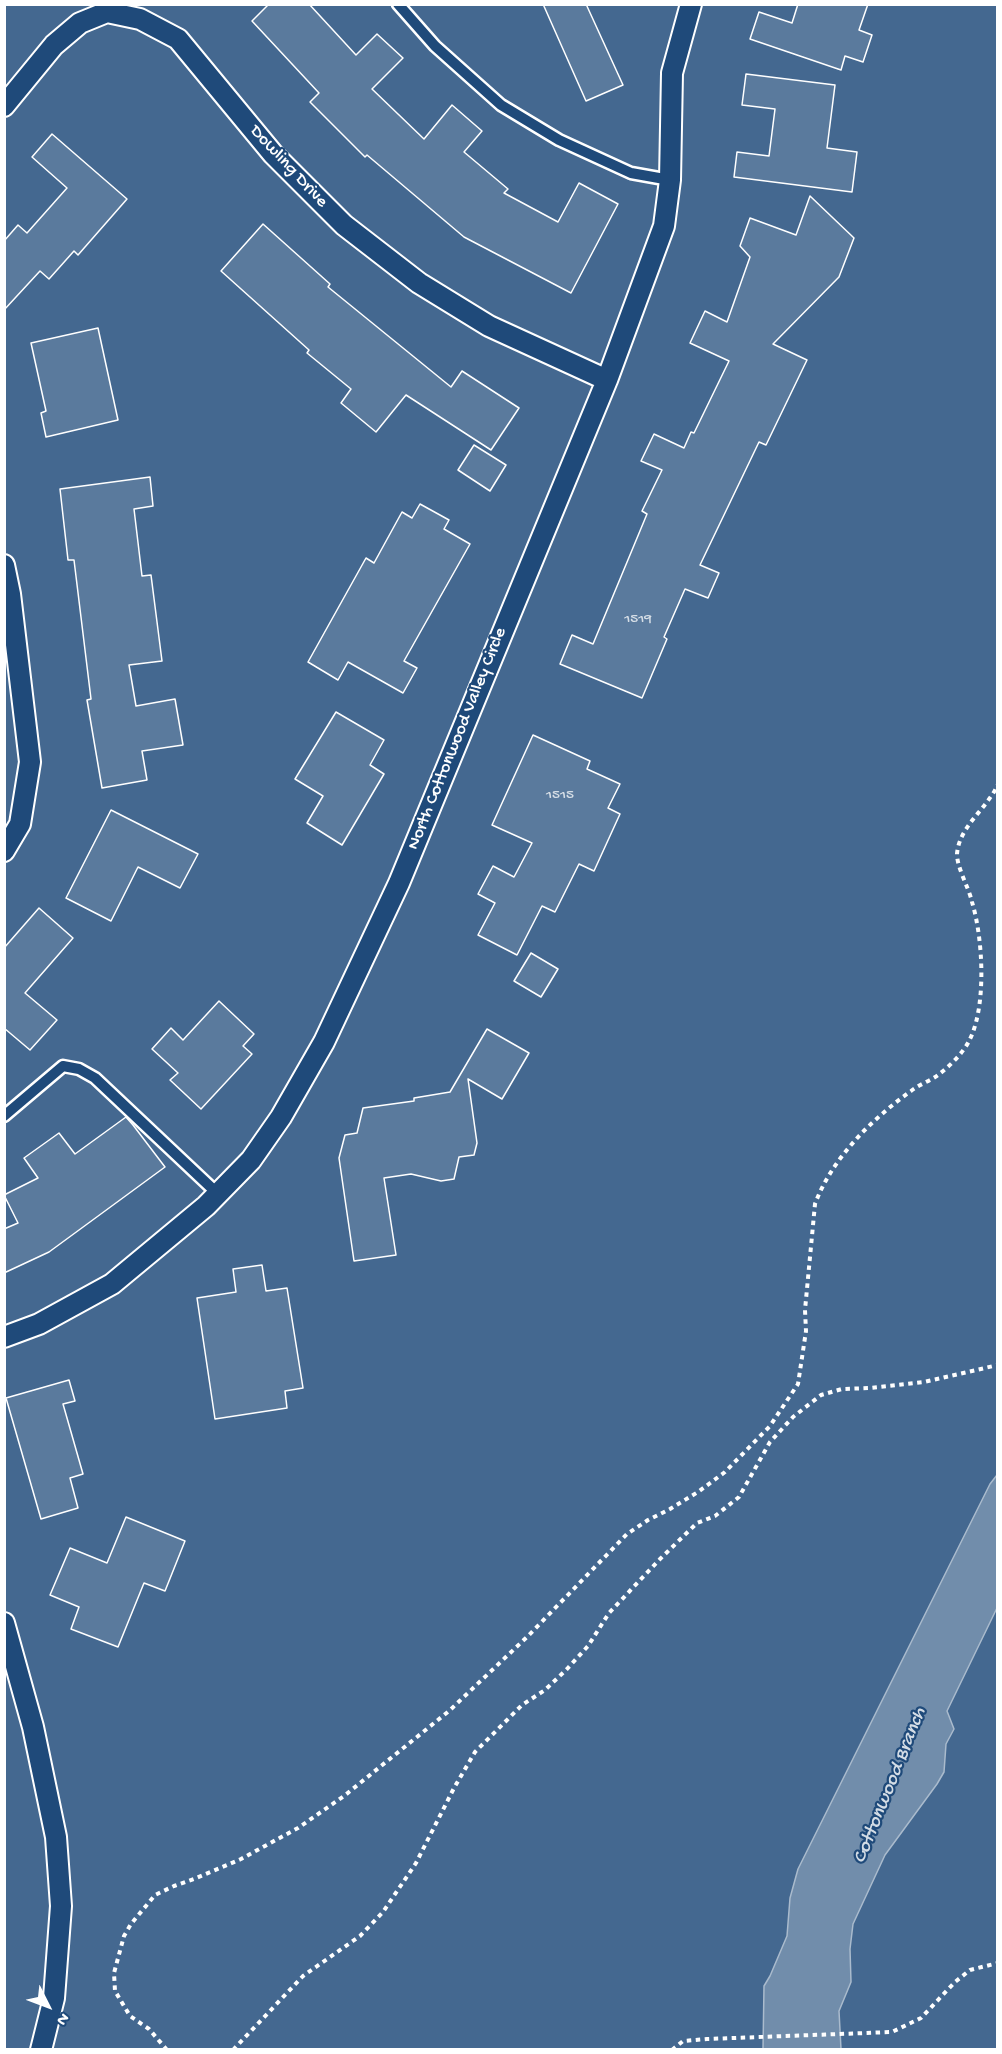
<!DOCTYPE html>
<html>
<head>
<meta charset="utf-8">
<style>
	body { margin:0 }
	#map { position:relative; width:1002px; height:2054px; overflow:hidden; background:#28517f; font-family:"Gochi Hand",sans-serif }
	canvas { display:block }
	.frame { position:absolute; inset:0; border:6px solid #fff; pointer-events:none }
	.north { position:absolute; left:18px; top:1976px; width:60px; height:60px; -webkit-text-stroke:4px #1f4a7a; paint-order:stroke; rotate:132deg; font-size:16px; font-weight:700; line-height:24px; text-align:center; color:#fff }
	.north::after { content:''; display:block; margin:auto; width:21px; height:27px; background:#fff; clip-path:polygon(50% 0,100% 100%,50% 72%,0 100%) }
</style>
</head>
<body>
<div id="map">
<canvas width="1002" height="2054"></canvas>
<div class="frame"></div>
<div class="north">N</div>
</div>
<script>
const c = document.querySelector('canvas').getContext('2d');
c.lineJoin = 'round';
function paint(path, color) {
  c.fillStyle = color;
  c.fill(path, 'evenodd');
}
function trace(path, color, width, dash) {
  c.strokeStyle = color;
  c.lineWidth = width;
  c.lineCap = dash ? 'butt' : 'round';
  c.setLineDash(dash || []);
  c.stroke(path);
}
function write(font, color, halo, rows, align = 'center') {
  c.font = font + ' "Gochi Hand",sans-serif';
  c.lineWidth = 4.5;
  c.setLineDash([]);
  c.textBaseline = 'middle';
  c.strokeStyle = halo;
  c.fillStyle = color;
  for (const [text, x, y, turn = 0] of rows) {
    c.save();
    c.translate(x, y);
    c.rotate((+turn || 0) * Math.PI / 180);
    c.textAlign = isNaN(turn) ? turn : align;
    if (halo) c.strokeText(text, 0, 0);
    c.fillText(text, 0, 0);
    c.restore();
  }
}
paint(new Path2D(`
	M 5,5 L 997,5 L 997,2049 L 5,2050 Z`), '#446890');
const water = new Path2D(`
	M 997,1475 L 997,1608 L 947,1711 L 954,1729 L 946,1744 L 944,1772 L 937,1784 L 885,1855 L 853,1924 L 850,1949 L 851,1982 L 839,2011 L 841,2049 L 763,2049 L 764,1986 L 770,1976 L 787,1936 L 790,1898 L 798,1869 L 990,1484 Z`);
paint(water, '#718dab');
trace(water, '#aabbcd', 1.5);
const building = new Path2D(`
	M 269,4 L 309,4 L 356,55 L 377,34 L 403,58 L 372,89 L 424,139 L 452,105 L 482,131 L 464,152 L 508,189 L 504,193 L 558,222 L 579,183 L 618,204 L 571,293 L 464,237 L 367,155 L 365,157 L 310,102 L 319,93 L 252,21 Z
	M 543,4 L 586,4 L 623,85 L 586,101 Z
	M 798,4 L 868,4 L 859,30 L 872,35 L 863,62 L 845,56 L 841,70 L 750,39 L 759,12 L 792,23 Z
	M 746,74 L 835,85 L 827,148 L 857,152 L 852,192 L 734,177 L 737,152 L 769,156 L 775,109 L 742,105 Z
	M 52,134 L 127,199 L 78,255 L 74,251 L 49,279 L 40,271 L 4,310 L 4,241 L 18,225 L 27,233 L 67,188 L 32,157 Z
	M 810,196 L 854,238 L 839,277 L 773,344 L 807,360 L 766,445 L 759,442 L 700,565 L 719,573 L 708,598 L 685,589 L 664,637 L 667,639 L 642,698 L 560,664 L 572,635 L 593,644 L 647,514 L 642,511 L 662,470 L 641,461 L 654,434 L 684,448 L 691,432 L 694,433 L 729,361 L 690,343 L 705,311 L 727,322 L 750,257 L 740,246 L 750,218 L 796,235 Z
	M 263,224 L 330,284 L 328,287 L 451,387 L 462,371 L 519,408 L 491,450 L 406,395 L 376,432 L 341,403 L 351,389 L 307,353 L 309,350 L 221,271 Z
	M 98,328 L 118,420 L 46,437 L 41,413 L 46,411 L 31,343 Z
	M 474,445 L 506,465 L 490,491 L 458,470 Z
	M 150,477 L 153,506 L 134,509 L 142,576 L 151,575 L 162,661 L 129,665 L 136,706 L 175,699 L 183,745 L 142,751 L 147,780 L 102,788 L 87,700 L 91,699 L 74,560 L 68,560 L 60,489 Z
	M 420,504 L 449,520 L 444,529 L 470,544 L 404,661 L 417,668 L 403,693 L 348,662 L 338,680 L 308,662 L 366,558 L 374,563 L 402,512 L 412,518 Z
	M 336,712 L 384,740 L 370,765 L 384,774 L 342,845 L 307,823 L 323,796 L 295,779 Z
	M 533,735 L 590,761 L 587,769 L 620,784 L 608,808 L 620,814 L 594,871 L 579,864 L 555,912 L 542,906 L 517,955 L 478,935 L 495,903 L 478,894 L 493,866 L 514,877 L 532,843 L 492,825 Z
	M 111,810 L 198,854 L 180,888 L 138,867 L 111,921 L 66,898 Z
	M 39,908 L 73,938 L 25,993 L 57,1020 L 30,1050 L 4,1028 L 4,948 Z
	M 531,953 L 558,969 L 541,997 L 514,981 Z
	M 219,1001 L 254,1034 L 243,1046 L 252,1054 L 201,1109 L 170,1080 L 178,1073 L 152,1049 L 171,1028 L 183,1040 Z
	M 487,1029 L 529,1053 L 502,1099 L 468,1079 L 477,1143 L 474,1155 L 459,1157 L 454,1179 L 441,1181 L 411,1174 L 384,1178 L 396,1255 L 354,1261 L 339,1158 L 345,1135 L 357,1133 L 363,1108 L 414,1101 L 414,1098 L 450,1092 Z
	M 126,1117 L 133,1125 L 165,1167 L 49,1252 L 4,1273 L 4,1229 L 18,1223 L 4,1195 L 38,1178 L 24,1158 L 59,1133 L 75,1154 Z
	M 262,1265 L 266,1291 L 287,1288 L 303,1388 L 285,1391 L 287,1408 L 215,1419 L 197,1298 L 236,1292 L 233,1269 Z
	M 69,1380 L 75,1401 L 63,1404 L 83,1474 L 70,1478 L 78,1508 L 41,1519 L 6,1398 Z
	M 126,1517 L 185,1541 L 165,1591 L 144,1583 L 118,1647 L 71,1629 L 79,1607 L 50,1595 L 70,1548 L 107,1563 Z`);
paint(building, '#5a7a9d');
trace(building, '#fff', 1.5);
const lane = new Path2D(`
	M 398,4 L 435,46 L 501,105 L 559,140 L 631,173 L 670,180
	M 4,1116 L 63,1066 L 79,1069 L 95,1078 L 218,1194`);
const street = new Path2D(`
	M 4,106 L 54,45 L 80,23 L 107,12 L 140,19 L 178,39 L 273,154 L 344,225 L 419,283 L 489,326 L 607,380
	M 4,565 L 10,594 L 30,762 L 20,824 L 4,851
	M 4,1337 L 39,1324 L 112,1284 L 206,1206 L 251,1160 L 281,1117 L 324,1042 L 399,883 L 607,380 L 664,226 L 670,180 L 672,73 L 691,4
	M 4,1623 L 33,1727 L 56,1837 L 61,1906 L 54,1998 L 41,2050`);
trace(lane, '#fff', 15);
trace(street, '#fff', 24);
trace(new Path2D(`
	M 167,2050 L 149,2029 L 130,2016 L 115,1991 L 114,1973 L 124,1936 L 131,1924 L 155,1895 L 174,1886 L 194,1879 L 241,1859 L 298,1828 L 344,1796 L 449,1711 L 528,1636 L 627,1534 L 648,1520 L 670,1509 L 698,1492 L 725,1472 L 770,1426 L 798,1384 L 806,1331 L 805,1310 L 815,1204 C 832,1158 872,1119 911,1091 C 920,1084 930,1081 938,1075 C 949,1067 963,1053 969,1041 C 987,1007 983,938 972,902 C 969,888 957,868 957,854 C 959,826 988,808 998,784
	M 233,2050 L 303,1976 L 360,1936 L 383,1912 L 416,1863 L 454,1788 L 475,1752 L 522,1705 L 545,1690 L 567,1669 L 588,1646 L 609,1613 L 660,1559 L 697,1523 L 715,1516 L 739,1497 L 770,1442 L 793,1417 L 821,1395 L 842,1389 L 871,1388 L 924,1382 L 998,1365
	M 672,2050 L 683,2041 L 707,2039 L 892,2032 L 921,2018 L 955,1982 L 970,1970 L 998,1963`), '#fff', 4, [4.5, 4.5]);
trace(lane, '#1f4a7a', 10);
trace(street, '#1f4a7a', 20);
write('15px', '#d6dee6', null, [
	["1519",638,620],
	["1515",560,796]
]);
write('18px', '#fff', '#1f4a7a', [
	["Dowling Drive",288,167,47],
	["North Cottonwood Valley Circle",458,739,-68]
]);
write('italic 20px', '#d4dde6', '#1f4a7a', [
	["Cottonwood Branch",891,1786,-68]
]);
</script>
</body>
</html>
